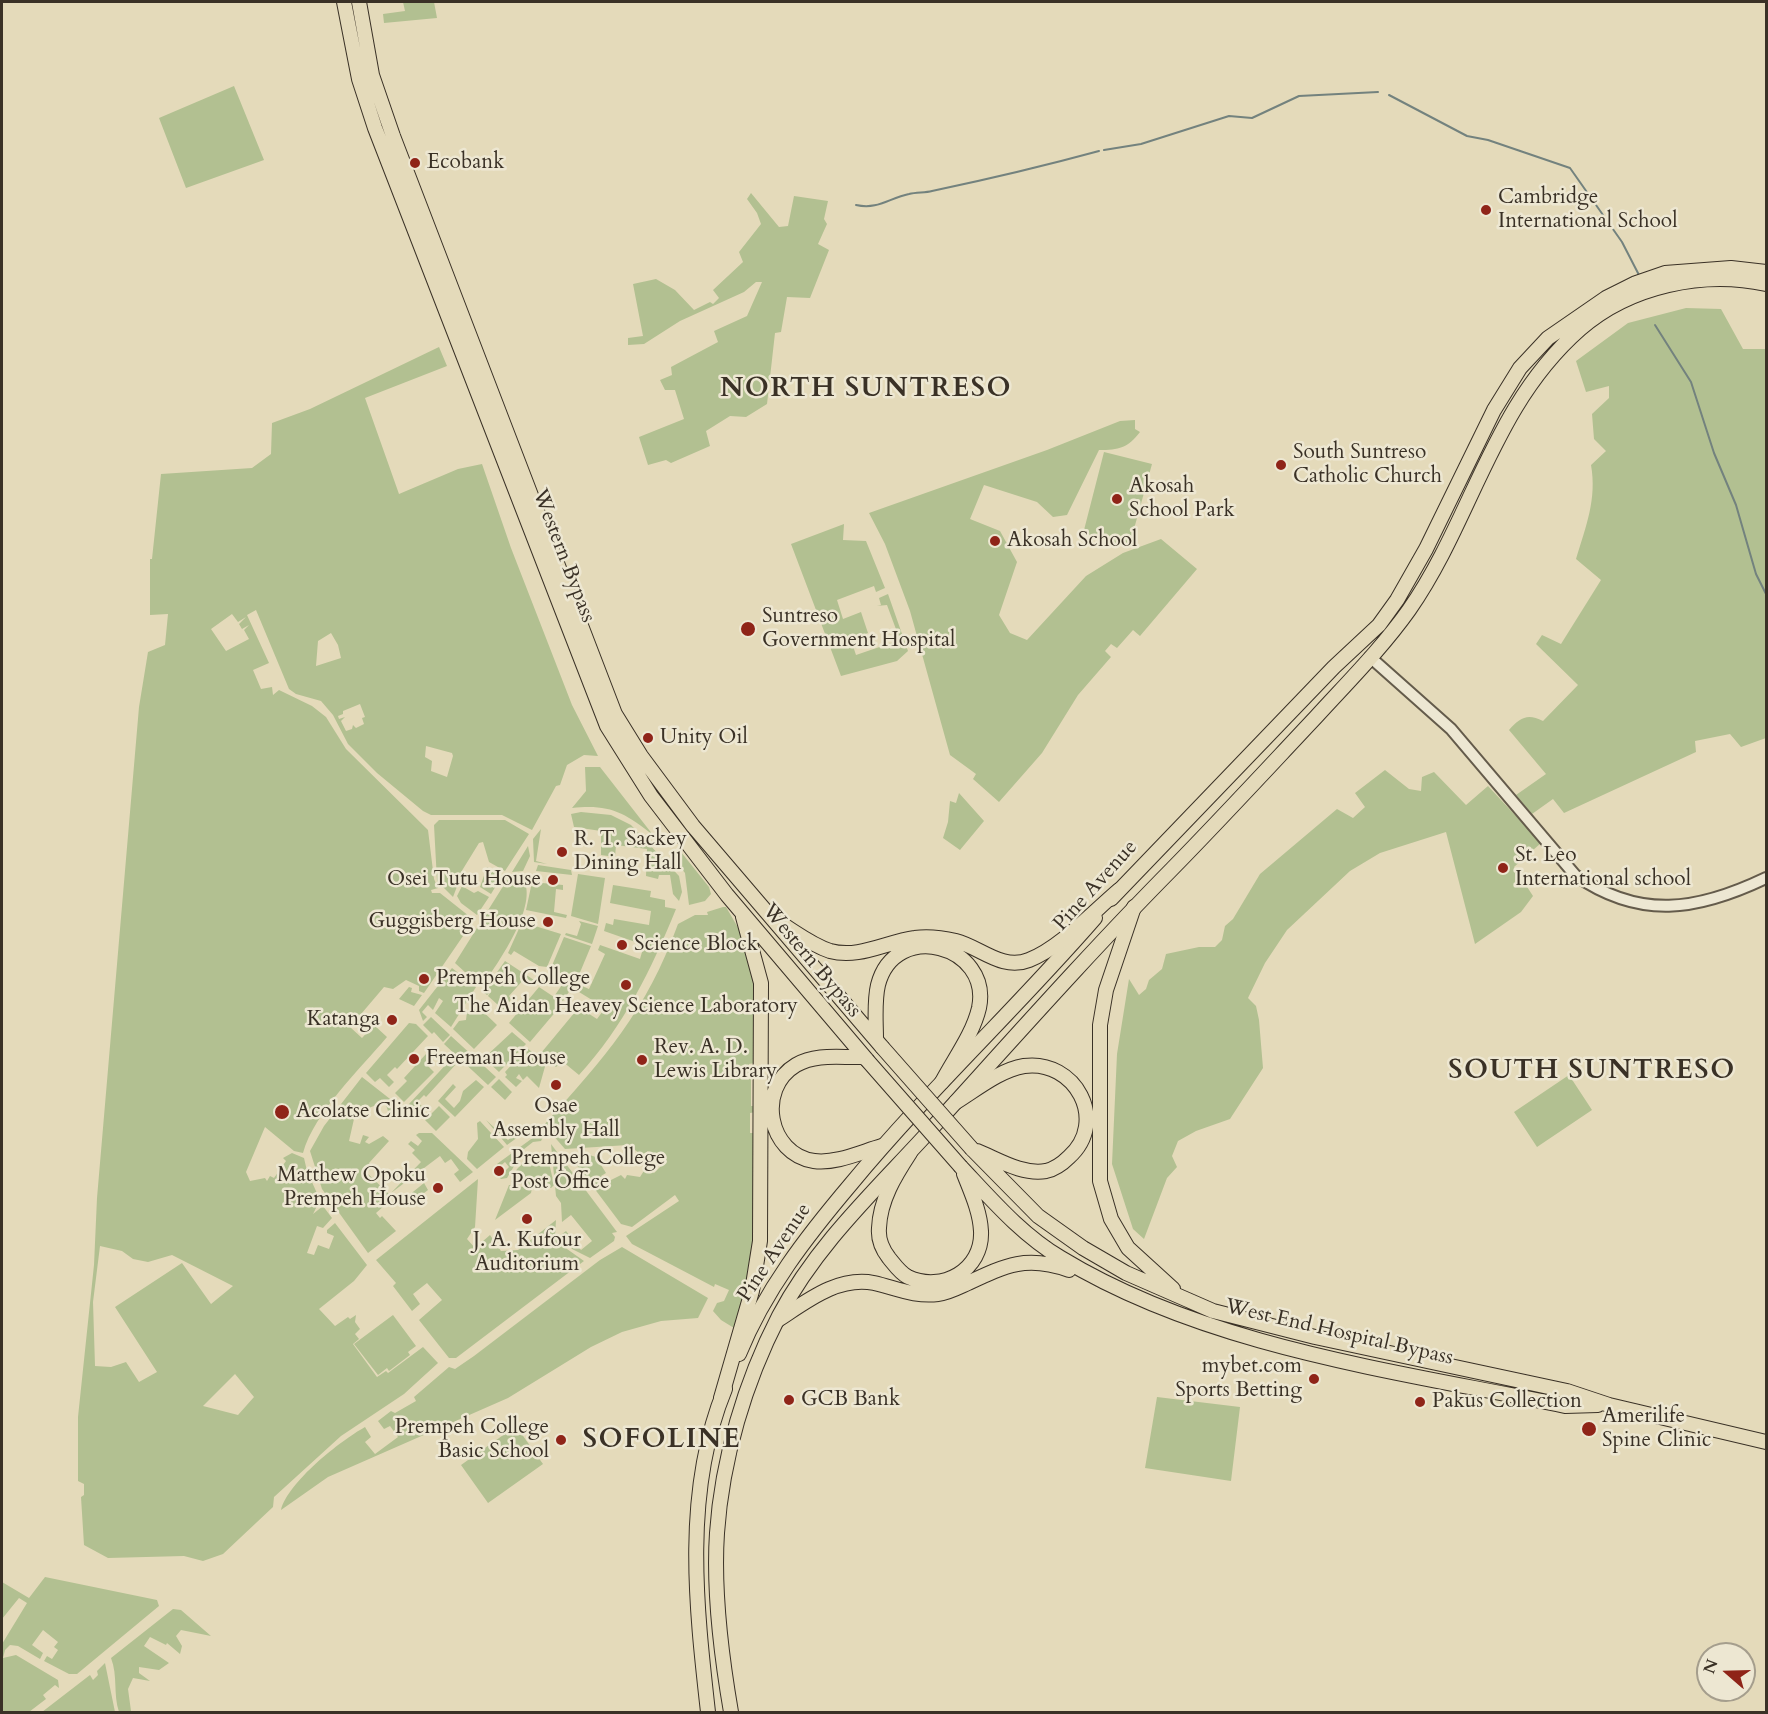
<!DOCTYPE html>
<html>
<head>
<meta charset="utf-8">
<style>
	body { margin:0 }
	#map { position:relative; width:1768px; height:1714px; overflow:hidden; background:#e4daba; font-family:Cardo,serif }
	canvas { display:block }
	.frame { position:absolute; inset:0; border:3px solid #3a3126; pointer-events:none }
	.north { position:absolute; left:1696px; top:1642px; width:60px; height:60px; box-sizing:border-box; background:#ede7d2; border:2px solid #a59e8d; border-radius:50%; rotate:290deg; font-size:16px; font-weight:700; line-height:24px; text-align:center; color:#3a3126 }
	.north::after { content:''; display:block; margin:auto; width:21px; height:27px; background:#8f2418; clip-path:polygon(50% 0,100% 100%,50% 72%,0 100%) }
</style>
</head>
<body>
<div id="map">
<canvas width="1768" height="1714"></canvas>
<div class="frame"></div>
<div class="north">N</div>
</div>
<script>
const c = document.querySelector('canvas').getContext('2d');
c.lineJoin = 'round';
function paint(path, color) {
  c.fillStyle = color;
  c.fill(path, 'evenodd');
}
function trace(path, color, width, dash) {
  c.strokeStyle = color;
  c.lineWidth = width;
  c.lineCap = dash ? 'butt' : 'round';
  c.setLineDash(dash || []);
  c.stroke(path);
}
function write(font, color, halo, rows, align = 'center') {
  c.font = font + ' Cardo,serif';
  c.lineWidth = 5;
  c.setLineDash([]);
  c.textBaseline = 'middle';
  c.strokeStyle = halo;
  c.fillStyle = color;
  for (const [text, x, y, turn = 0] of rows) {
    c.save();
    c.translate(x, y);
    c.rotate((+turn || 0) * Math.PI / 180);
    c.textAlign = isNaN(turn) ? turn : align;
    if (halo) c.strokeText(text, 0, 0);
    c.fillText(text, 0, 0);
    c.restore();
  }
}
paint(new Path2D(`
	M 403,2 L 434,2 L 437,18 L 384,23 L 383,14 L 405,11 Z
	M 234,86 L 264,160 L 186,188 L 159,118 Z
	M 751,193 L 779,227 L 788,226 L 794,196 L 828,201 L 824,219 L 827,224 L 818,244 L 829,250 L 810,298 L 787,297 L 781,332 L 775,333 L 767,404 L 746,417 L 730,416 L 706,431 L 710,446 L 671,463 L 666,460 L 648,465 L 639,437 L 684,419 L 675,390 L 665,390 L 660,380 L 672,375 L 671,367 L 718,342 L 714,331 L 747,316 L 762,282 L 756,282 L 744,292 L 680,321 L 644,344 L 628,345 L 628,338 L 643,336 L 633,284 L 656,279 L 675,290 L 694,310 L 710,302 L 713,304 L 719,298 L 713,290 L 743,262 L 739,252 L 761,224 L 757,213 L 747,199 Z
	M 1686,308 L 1721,309 L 1743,349 L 1766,349 L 1766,738 L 1741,747 L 1730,734 L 1695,741 L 1696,752 L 1564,813 L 1553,799 L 1532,814 L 1516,795 L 1546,774 L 1509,730 C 1520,718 1527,713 1543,721 L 1578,685 L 1536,644 L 1542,635 L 1561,644 L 1601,580 L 1576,559 C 1586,526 1597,499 1591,465 L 1606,451 L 1594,439 L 1592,414 L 1609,398 L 1609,386 L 1586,392 L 1576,361 L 1628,323 Z
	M 439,347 L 447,366 L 365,398 L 399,494 L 458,469 L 482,464 L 511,548 L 572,705 L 598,756 L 584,755 L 567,765 L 560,785 L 556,786 L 532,830 L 502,815 L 431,815 L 423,811 L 377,773 L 348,744 L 333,715 L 321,701 L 296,694 L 289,689 L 256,610 L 247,615 L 269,663 L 253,670 L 261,689 L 272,687 L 273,695 L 279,690 L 312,706 L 326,717 L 346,749 L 428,830 L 434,879 L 438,888 L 431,890 L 432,893 L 440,893 L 474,920 L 424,993 L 419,991 L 419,986 L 406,980 L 393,989 L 384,987 L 350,1027 L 362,1038 L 374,1025 L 387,1037 C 360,1069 314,1113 303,1153 L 294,1151 L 265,1127 L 246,1172 L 250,1181 L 265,1178 L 267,1181 L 270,1176 L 274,1178 L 286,1161 L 283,1158 L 292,1153 L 304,1158 L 307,1171 L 320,1200 L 313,1214 L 323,1206 L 332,1218 L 323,1228 L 317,1226 L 307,1253 L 314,1255 L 318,1245 L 329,1249 L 334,1236 L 327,1233 L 327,1230 L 335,1223 L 367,1265 L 354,1281 L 319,1309 L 335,1326 L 348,1317 L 350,1319 L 356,1315 L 355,1322 L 360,1329 L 355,1334 L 359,1339 L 353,1344 L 377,1377 L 386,1371 L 388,1373 L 423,1347 L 438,1363 L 404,1394 L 341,1436 L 274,1497 L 273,1507 L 223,1554 L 203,1561 L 184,1556 L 108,1558 L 84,1545 L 81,1497 L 84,1495 L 84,1484 L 78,1481 L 78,1417 L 94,1265 L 97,1198 L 139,707 L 148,652 L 165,645 L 168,614 L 150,615 L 150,559 L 152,559 L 161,474 L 252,468 L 271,454 L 272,423 L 310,409 ZM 232,614 L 238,622 L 246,617 L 239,624 L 242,629 L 249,625 L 244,630 L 249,639 L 226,651 L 211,629 ZM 331,633 L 338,645 L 341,658 L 316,666 L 318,641 ZM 360,704 L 365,717 L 362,718 L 364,724 L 356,728 L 353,725 L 352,729 L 346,731 L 341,721 L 345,717 L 339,719 L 338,716 L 343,714 L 343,711 ZM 426,746 L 452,753 L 453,756 L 447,777 L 431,771 L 432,761 L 425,757 ZM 100,1246 L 122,1251 L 133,1259 L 148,1262 L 172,1255 L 233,1286 L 211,1304 L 182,1263 L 115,1307 L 157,1372 L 139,1382 L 126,1362 L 111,1367 L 95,1366 L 93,1302 ZM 235,1374 L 254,1397 L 238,1415 L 203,1406 Z
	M 1135,420 L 1135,429 L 1140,432 C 1128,448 1119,450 1099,450 L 1067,515 L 1053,517 L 1037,502 L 984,485 L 970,519 L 1000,531 L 1017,562 L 999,615 L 1010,633 L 1027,640 L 1086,576 L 1123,553 L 1161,539 L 1197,569 L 1140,636 L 1133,630 L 1117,648 L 1111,644 L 1105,651 L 1111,657 L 1078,695 L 1042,753 L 999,802 L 973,779 L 976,774 L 950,755 L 910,611 L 885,544 L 869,513 L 1047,450 L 1120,421 Z
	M 1104,452 L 1152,464 L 1129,547 L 1083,534 Z
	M 844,524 L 843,540 L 866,541 L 885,588 L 876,592 L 874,586 L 837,600 L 843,619 L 861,612 L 868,633 L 851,640 L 856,655 L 900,640 L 887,605 L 877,606 L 881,605 L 879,598 L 888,594 L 908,651 L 897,661 L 841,676 L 791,544 Z
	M 585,767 L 600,767 L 653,835 C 624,812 609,804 572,808 L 586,791 Z
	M 1385,770 L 1409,789 L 1421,791 L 1422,777 L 1434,772 L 1466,805 L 1488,786 L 1541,843 L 1514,867 L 1533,896 L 1521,912 L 1475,944 L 1446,832 L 1380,853 L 1350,871 L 1287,930 L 1265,963 L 1248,998 L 1256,1006 L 1259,1020 L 1263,1068 L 1230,1119 L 1196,1131 L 1178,1141 L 1172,1156 L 1177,1167 L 1167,1178 L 1144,1239 L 1133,1229 L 1112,1164 L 1117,1054 L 1129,979 L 1139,995 L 1146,989 L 1149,980 L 1162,969 L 1166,954 L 1199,947 L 1215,947 L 1222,940 L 1225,926 L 1233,919 L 1260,874 L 1337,809 L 1353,818 L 1365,807 L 1355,793 Z
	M 959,793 L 984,821 L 960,850 L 943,838 L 948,822 L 950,801 L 956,803 Z
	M 581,812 L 611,815 L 631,825 L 679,876 L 682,892 L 679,901 L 673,894 L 670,875 L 659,875 L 658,879 L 646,876 L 647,849 L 616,845 L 615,857 L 601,855 L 601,831 L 574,827 L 571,814 Z
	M 439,820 L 505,820 L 529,834 L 505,871 L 489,862 L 483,842 L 479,843 L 455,882 L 458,884 L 453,897 L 437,881 L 434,825 Z
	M 541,829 L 536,861 L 547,864 L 534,862 L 533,839 Z
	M 528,846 L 530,856 L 523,871 L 512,872 Z
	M 681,852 L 709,887 L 711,894 L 705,901 L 689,905 L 685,873 L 674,859 Z
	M 538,865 L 571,870 L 572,875 L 536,871 Z
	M 487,867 L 502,876 L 491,894 L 480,887 Z
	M 578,874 L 605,878 L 598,924 L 571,916 Z
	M 523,879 C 539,904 499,962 484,983 L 479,985 L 455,963 L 507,880 Z
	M 532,882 L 563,885 L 563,890 L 556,889 L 554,912 L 567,915 L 566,918 L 526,910 Z
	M 613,885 L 651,891 L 650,897 L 665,900 L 665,907 L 676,909 C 651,970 624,1026 579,1075 L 562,1061 L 556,1067 L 541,1053 L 575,1012 L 569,1008 L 572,1003 L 597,1019 L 605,1008 L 579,992 L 582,986 L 589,989 L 605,954 L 598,950 L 600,945 L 640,959 L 644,945 L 604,931 L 606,923 L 613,925 L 614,919 L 649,925 L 651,911 L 610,903 Z
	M 462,886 L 474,893 L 478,891 L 489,897 L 477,915 L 461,903 L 457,896 Z
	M 723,907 L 726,907 L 740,931 L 755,983 L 755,1063 L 749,1064 L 749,1073 L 751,1074 L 751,1106 L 756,1106 L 756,1112 L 750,1113 L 750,1133 L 756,1133 L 754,1253 L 745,1298 L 734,1328 L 721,1320 L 713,1311 L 717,1303 L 724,1301 L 729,1290 L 715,1284 L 714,1287 L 632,1244 L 626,1236 L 679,1201 L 675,1195 L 632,1227 L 621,1224 L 573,1160 L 586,1154 L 596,1157 L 606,1173 L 601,1176 L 605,1183 L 621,1175 L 625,1179 L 627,1175 L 640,1177 L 647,1166 L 654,1173 L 661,1166 L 648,1151 L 642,1155 L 628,1145 L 565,1149 L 544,1125 C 605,1057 646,1012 678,924 L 695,915 L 708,915 L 707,912 Z
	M 579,921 L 598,926 L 592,944 L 565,935 L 566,933 L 577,936 L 581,924 Z
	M 522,922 L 561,934 L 547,967 L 539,966 L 514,951 L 511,955 L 508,953 Z
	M 564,937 L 591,946 L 576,982 L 551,968 Z
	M 505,961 L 537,982 L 534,985 L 524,979 L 509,996 L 511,999 L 504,1011 L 499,1007 L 500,1003 L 498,1005 L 488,996 L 490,993 L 487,995 L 483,992 Z
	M 452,968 L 476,987 L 451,1027 L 435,1013 L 443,1001 L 439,998 L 433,1010 L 428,1005 L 422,1012 L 427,1017 L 423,1021 L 419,1010 Z
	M 566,979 L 574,984 L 563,1001 L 555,995 Z
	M 409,987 L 412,988 L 411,992 L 422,995 L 414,1006 L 399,999 Z
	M 539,987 L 563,1003 L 530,1042 L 509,1023 Z
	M 474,1003 L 497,1025 L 474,1049 L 453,1029 L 459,1021 L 466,1020 L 467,1012 L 471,1012 L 469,1008 Z
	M 431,1017 L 450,1035 L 443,1042 L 434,1032 L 432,1034 L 423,1025 Z
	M 409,1023 L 416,1024 L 428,1036 L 397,1069 L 395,1067 L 387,1075 L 394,1082 L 389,1087 L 380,1078 L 375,1082 L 366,1073 Z
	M 512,1032 L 526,1044 L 499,1072 L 484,1058 Z
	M 451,1036 L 496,1077 L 488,1085 L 444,1044 Z
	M 527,1048 L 546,1063 L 539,1088 L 527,1076 L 523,1080 L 519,1074 L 516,1078 L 522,1081 L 516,1087 L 505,1077 L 507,1075 L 505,1072 Z
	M 426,1054 L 432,1061 L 428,1066 L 434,1072 L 404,1102 L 395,1093 L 407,1081 L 404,1078 Z
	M 453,1057 L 458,1062 L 426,1097 L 424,1095 L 417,1102 L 424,1108 L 418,1115 L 409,1104 Z
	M 1569,1075 L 1592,1110 L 1537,1147 L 1514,1112 Z
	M 362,1077 L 399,1106 L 395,1112 L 389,1114 L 385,1102 L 363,1110 L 360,1108 L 352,1117 L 354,1119 L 349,1141 L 360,1144 L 363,1135 L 369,1137 L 365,1142 L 369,1144 L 383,1136 L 389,1141 L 369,1163 L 372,1167 L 367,1173 L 389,1194 L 380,1202 L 384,1206 L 376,1213 L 380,1218 L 382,1216 L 396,1231 L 368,1253 L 322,1189 L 310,1151 L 324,1126 Z
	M 499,1079 L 512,1092 L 505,1100 L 491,1087 Z
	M 476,1080 L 484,1087 L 455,1117 L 438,1101 L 453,1084 L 456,1087 L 445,1099 L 454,1108 L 460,1101 L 463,1091 Z
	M 439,1106 L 450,1117 L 436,1131 L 425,1120 Z
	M 486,1120 L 508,1140 L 521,1128 L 525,1132 L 507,1145 Z
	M 480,1121 L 504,1147 L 477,1169 L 467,1159 L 468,1152 L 478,1139 L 477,1123 Z
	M 419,1133 L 432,1133 L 473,1172 L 460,1182 L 454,1174 L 459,1170 L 451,1159 L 445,1163 L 440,1156 L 391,1193 L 421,1162 L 412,1153 L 415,1150 L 408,1144 L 411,1141 L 418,1146 L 422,1141 L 416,1135 Z
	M 538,1134 L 543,1137 L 541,1141 L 533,1142 L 519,1153 L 520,1156 L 507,1178 L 501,1179 L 499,1177 L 509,1167 L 505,1162 L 499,1167 L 497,1164 Z
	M 551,1144 L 617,1232 L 612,1233 L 615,1237 L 614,1241 L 590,1258 L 572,1249 L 561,1235 L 566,1231 L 581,1250 L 592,1241 L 571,1215 L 562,1222 L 561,1203 L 556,1196 Z
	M 532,1154 L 539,1164 L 548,1158 L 554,1185 L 551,1188 L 511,1182 L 517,1169 Z
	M 478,1179 L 475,1227 L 467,1239 L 475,1248 L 490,1235 L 501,1251 L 518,1250 L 556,1220 L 555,1236 L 567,1249 L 584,1261 L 456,1358 L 449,1358 L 419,1320 L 442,1300 L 427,1283 L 413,1294 L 420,1304 L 412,1311 L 393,1286 L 396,1283 L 376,1260 Z
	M 424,1183 L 428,1190 L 407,1206 L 403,1200 Z
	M 509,1185 L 532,1188 L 531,1193 L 495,1220 Z
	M 622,1247 L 708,1298 L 698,1318 L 661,1321 L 622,1332 L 591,1347 L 508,1398 L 328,1477 L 281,1510 C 288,1482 340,1441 365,1427 L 371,1437 L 365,1442 L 375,1454 L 398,1437 L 390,1426 L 384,1429 L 378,1421 L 391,1411 L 395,1413 L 416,1401 L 414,1397 L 449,1367 L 455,1369 L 474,1356 L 600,1260 Z
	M 393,1315 L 416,1346 L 408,1352 L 410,1355 L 389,1371 L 387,1368 L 378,1375 L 354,1344 Z
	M 1157,1397 L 1240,1407 L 1231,1481 L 1145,1468 Z
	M 516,1426 L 543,1464 L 488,1503 L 461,1465 Z
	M 45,1577 L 157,1600 L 159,1606 L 77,1674 L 69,1674 L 44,1661 L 47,1656 L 52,1659 L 58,1650 L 54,1647 L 58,1642 L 43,1630 L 32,1645 L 43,1653 L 40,1659 L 18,1646 L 10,1645 L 5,1650 L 3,1658 L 16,1655 L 58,1680 L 59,1688 L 55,1685 L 43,1695 L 46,1699 L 29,1712 L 2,1712 L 2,1644 L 27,1603 L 19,1598 L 2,1619 L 2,1582 L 29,1598 Z
	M 173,1609 L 181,1610 L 211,1636 L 181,1630 L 176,1636 L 182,1646 L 180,1654 L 167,1643 L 166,1645 L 150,1637 L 144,1646 L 169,1663 L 159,1670 L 139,1667 L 139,1673 L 150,1681 L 133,1678 L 128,1689 L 131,1711 L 119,1712 C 113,1694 118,1676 111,1658 Z
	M 105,1663 L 115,1712 L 42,1712 L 90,1675 L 93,1680 L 98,1675 L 97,1671 Z`), '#b2c091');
trace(new Path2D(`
	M 1389,95 L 1467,136 L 1488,140 L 1570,168 L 1622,242 L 1640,277
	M 1104,150 L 1141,144 L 1229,116 L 1252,118 L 1299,96 L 1378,92
	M 856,205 C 878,210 889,198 909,194 C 917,192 925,193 932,191 C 989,179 1044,166 1099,151
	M 1655,325 L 1691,382 L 1714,453 L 1736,505 L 1756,574 L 1766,594`), '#73827e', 2);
const tertiary = new Path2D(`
	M 1370,657 L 1451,729 L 1575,875 C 1640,920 1697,911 1766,878`);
const primary = new Path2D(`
	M 1111,899 L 1334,667 L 1379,625 L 1397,600 L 1426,549 L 1494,410 L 1520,368 L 1548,338 L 1606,298 L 1636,283 L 1665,273 L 1731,268 L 1766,272
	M 739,1354 C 765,1290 807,1236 851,1184 C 928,1091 1016,1009 1095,918
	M 708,1712 C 696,1606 683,1491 725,1389
	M 731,1712 C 721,1654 713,1592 717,1533 C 722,1459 745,1382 779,1316 C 818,1242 879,1187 934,1126 C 1013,1039 1090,952 1172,869 C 1221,819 1268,768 1316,717 C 1347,683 1382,648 1409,610 C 1473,518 1492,406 1580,329 C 1629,286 1703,270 1766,284`);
const trunk = new Path2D(`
	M 344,2 L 359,79 L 375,128 L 607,726 L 651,796 L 727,895 L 867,1060
	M 359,2 L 372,75 L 393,136 L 615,714 L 641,756 L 693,826 L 882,1047
	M 1134,907 L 1106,990 L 1100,1025 L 1100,1181 L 1111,1219 L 1128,1248 L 1173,1289
	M 782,924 C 798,934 812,945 830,951 C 859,959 886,942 915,938 C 927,936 943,938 956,941 C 980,947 1002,971 1029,960 C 1060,948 1093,912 1119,890
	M 876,1039 C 876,1022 874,1002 878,985 C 895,919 992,945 979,1008 C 973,1034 954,1059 942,1082
	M 864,1057 C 841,1058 817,1053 796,1065 C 756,1089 768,1154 814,1161 C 836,1164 861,1152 882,1146
	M 956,1102 C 977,1089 1000,1070 1024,1066 C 1075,1059 1109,1121 1069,1157 C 1063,1163 1055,1169 1046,1171 C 1022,1175 999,1160 977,1151
	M 972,1149 L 1038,1216 L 1083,1248 L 1126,1273 L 1213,1311 L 1315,1337 L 1567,1391 L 1609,1405 L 1766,1442
	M 910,1153 C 895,1176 880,1200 879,1228 C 878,1239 882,1249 889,1258 C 894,1264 900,1273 908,1277 C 942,1293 983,1270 981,1231 C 980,1211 971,1192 964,1174
	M 961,1167 C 992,1200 1022,1235 1061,1258 C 1209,1348 1398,1371 1565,1406 L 1598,1405
	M 778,1320 C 807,1301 838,1276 874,1283 C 896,1288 915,1297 938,1294 C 948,1293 959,1287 968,1283 C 1006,1265 1027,1255 1069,1270
	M 721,1398 L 752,1291 L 760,1241 L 761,983 L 743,917`);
trace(tertiary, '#645b4b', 14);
trace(primary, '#3a3126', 16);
trace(trunk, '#3a3126', 16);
trace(tertiary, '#ede7d2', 10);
trace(primary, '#e4daba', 14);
trace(trunk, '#e4daba', 14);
const trunkBridge = new Path2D(`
	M 882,1047 L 972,1149
	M 867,1060 L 961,1167`);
trace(trunkBridge, '#3a3126', 16, []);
trace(trunkBridge, '#e4daba', 14);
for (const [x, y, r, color] of [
	[415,163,6,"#8f2418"],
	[1486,210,6,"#8f2418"],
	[1281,465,6,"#8f2418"],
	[1117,499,6,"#8f2418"],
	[995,541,6,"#8f2418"],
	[748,629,8,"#8f2418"],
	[648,738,6,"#8f2418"],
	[562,852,6,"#8f2418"],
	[1503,868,6,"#8f2418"],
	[553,880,6,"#8f2418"],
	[548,922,6,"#8f2418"],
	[622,945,6,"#8f2418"],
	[424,979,6,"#8f2418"],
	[626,985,6,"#8f2418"],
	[392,1020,6,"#8f2418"],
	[414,1059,6,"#8f2418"],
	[642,1060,6,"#8f2418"],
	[556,1085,6,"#8f2418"],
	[282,1112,8,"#8f2418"],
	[499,1171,6,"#8f2418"],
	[438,1188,6,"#8f2418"],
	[527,1219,6,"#8f2418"],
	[1314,1379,6,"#8f2418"],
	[789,1400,6,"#8f2418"],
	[1420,1402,6,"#8f2418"],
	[1589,1429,8,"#8f2418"],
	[561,1440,6,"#8f2418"]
]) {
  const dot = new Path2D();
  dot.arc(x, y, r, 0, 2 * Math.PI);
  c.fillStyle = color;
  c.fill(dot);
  trace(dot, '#ede7d2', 2);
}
write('21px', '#3a3126', '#ede7d2', [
	["Ecobank",427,163],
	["Cambridge",1498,198],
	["International School",1498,222],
	["South Suntreso",1293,453],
	["Catholic Church",1293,477],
	["Akosah",1129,487],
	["School Park",1129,511],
	["Akosah School",1007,541],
	["Suntreso",762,617],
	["Government Hospital",762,641],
	["Unity Oil",660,738],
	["R. T. Sackey",574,840],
	["Dining Hall",574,864],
	["St. Leo",1515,856],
	["International school",1515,880],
	["Osei Tutu House",541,880,"right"],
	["Guggisberg House",536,922,"right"],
	["Science Block",634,945],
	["Prempeh College",436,979],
	["The Aidan Heavey Science Laboratory",626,1007,"center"],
	["Katanga",380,1020,"right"],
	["Rev. A. D.",654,1048],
	["Lewis Library",654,1072],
	["Freeman House",426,1059],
	["Osae",556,1107,"center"],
	["Assembly Hall",556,1131,"center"],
	["Acolatse Clinic",296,1112],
	["Prempeh College",511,1159],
	["Post Office",511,1183],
	["Matthew Opoku",426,1176,"right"],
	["Prempeh House",426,1200,"right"],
	["J. A. Kufour",527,1241,"center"],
	["Auditorium",527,1265,"center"],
	["mybet.com",1302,1367,"right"],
	["Sports Betting",1302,1391,"right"],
	["GCB Bank",801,1400],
	["Pakus Collection",1432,1402],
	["Amerilife",1602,1417],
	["Spine Clinic",1602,1441],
	["Prempeh College",549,1428,"right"],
	["Basic School",549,1452,"right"]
], 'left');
write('21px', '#3a3126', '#ede7d2', [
	["Western Bypass",563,556,69],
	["Pine Avenue",1096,886,-48],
	["Western Bypass",811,961,50],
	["Pine Avenue",775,1253,-56],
	["West End Hospital Bypass",1339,1333,13]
]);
c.letterSpacing = '1.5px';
write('bold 27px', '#3a3126', '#ede7d2', [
	["NORTH SUNTRESO",866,390],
	["SOUTH SUNTRESO",1592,1072],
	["SOFOLINE",662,1441]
]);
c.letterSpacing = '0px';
</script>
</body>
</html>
